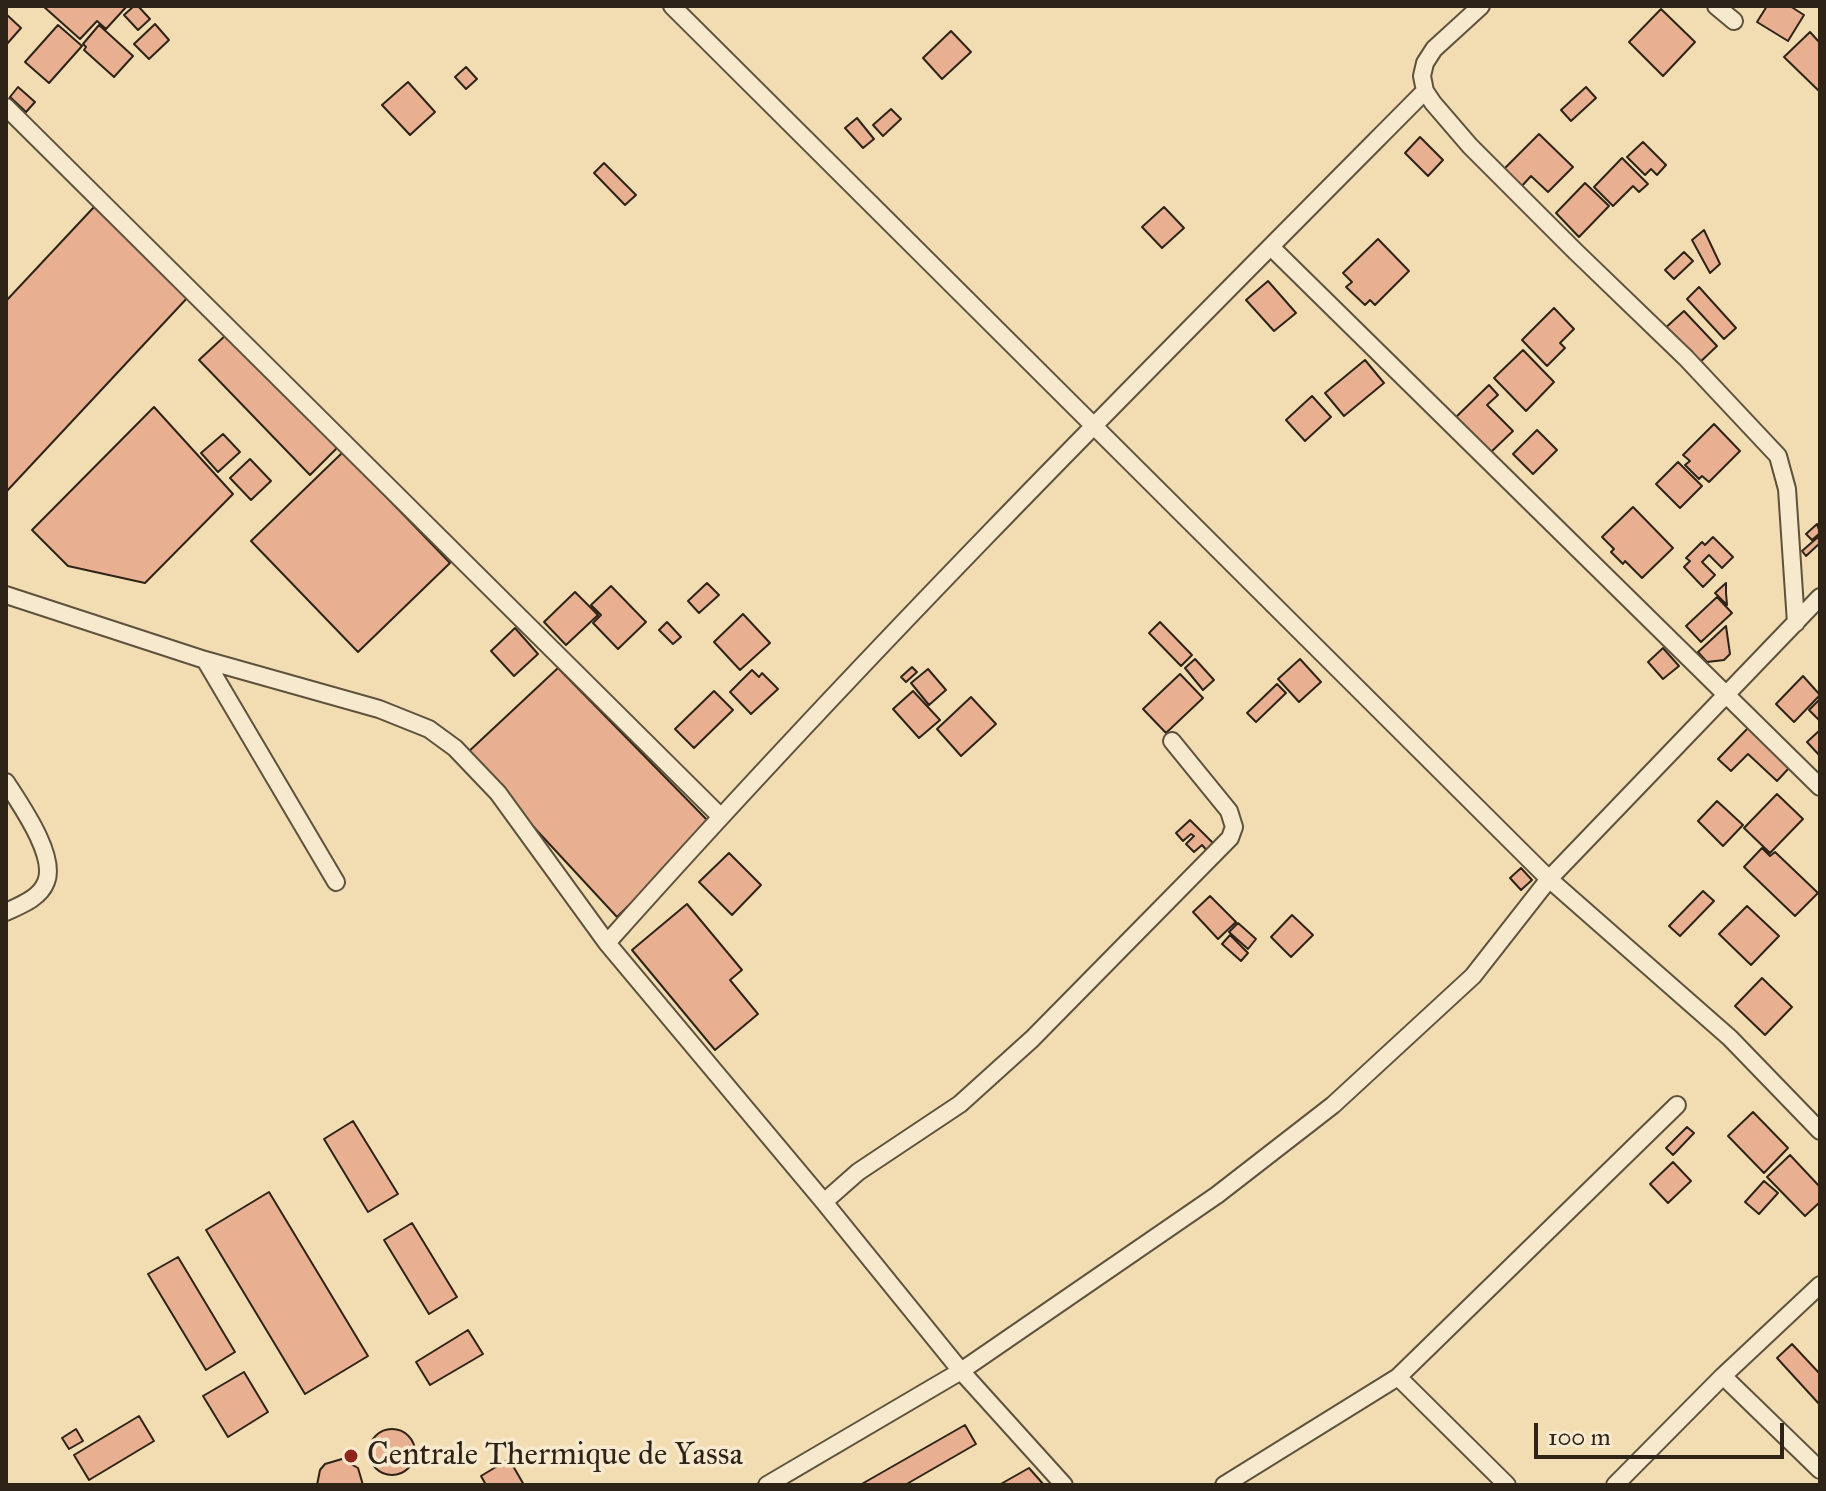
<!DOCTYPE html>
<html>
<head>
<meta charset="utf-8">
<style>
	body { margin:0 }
	#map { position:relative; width:1826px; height:1491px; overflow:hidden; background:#f2ddb2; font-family:"IM FELL Great Primer",serif }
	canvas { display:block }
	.frame { position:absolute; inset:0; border:8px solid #2d2317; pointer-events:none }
	.scale { position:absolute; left:1534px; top:1423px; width:250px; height:36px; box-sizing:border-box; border:4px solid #2d2317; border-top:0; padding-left:10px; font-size:24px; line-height:28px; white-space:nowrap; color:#2d2317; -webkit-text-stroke:6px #f7e9cd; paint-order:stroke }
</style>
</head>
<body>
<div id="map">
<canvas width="1826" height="1491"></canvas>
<div class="frame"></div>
<div class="scale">100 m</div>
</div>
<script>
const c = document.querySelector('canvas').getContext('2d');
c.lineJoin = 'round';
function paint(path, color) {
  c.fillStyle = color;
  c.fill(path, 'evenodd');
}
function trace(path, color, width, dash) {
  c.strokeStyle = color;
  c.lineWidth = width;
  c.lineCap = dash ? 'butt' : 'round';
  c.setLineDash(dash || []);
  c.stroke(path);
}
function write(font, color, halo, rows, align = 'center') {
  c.font = font + ' "IM FELL Great Primer",serif';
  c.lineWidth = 7;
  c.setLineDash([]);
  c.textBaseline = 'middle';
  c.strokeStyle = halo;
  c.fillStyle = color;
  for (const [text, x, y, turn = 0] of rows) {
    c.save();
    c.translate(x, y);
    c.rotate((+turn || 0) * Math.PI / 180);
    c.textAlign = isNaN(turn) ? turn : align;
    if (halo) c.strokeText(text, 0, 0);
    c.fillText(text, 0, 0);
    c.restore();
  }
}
const building = new Path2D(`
	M 43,6 L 127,6 L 106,29 L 97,21 L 80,39 Z
	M 134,6 L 138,6 L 150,19 L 138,30 L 124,15 Z
	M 1767,6 L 1790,6 L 1804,15 L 1788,41 L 1757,22 Z
	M 1661,9 L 1695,42 L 1663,76 L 1629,42 Z
	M 6,14 L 21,28 L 6,45 Z
	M 155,24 L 169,40 L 149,59 L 134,44 Z
	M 58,25 L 82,46 L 49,83 L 25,62 Z
	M 99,25 L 133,56 L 114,77 L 84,50 L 86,47 L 83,44 Z
	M 951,31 L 971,52 L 942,79 L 923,58 Z
	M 1810,32 L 1820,43 L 1820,92 L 1784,57 Z
	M 466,67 L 477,79 L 466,89 L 455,77 Z
	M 408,82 L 435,112 L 410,135 L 382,105 Z
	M 18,87 L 35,102 L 26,112 L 10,97 Z
	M 1586,87 L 1596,98 L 1571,121 L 1561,110 Z
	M 891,109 L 901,119 L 883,136 L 873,125 Z
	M 857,118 L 874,139 L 863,148 L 845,128 Z
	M 1539,134 L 1573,167 L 1548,192 L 1531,176 L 1521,187 L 1503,170 Z
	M 1420,137 L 1443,160 L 1428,176 L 1405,153 Z
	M 1643,142 L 1666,165 L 1657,175 L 1651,169 L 1645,175 L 1627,157 Z
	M 1622,158 L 1648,184 L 1639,192 L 1633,186 L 1613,206 L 1594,187 Z
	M 604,163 L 636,195 L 625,205 L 594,173 Z
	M 1585,183 L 1609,206 L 1579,237 L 1556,213 Z
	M 94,207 L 189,296 L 6,492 L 6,301 Z
	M 1164,207 L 1184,228 L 1162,248 L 1142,227 Z
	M 1704,230 L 1720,264 L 1710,273 L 1692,240 Z
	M 1378,239 L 1409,271 L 1375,305 L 1370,300 L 1365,305 L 1346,287 L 1352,282 L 1343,273 Z
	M 1684,252 L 1693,261 L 1674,279 L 1665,270 Z
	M 1268,281 L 1296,313 L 1274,331 L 1246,300 Z
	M 1699,287 L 1736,328 L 1724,339 L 1687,299 Z
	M 1554,308 L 1574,329 L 1560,343 L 1565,348 L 1547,366 L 1522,340 Z
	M 1684,311 L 1717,346 L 1696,366 L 1663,330 Z
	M 227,334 L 337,448 L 310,475 L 199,360 Z
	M 1523,350 L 1554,382 L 1526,411 L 1494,378 Z
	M 1365,360 L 1384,383 L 1344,416 L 1325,393 Z
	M 1489,385 L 1498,395 L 1487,405 L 1513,431 L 1490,453 L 1455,418 Z
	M 1312,396 L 1331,417 L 1305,441 L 1286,420 Z
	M 154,407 L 233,494 L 145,583 L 68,566 L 32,530 Z
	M 1714,424 L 1740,451 L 1709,482 L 1702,476 L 1699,479 L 1685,465 L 1690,461 L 1683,455 Z
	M 1537,430 L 1557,450 L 1533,474 L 1513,454 Z
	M 223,434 L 240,452 L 218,472 L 201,453 Z
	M 343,452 L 450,563 L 358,652 L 251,541 Z
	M 250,459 L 271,481 L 251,500 L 230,478 Z
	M 1678,462 L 1702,486 L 1680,508 L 1656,484 Z
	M 1633,507 L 1673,548 L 1642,578 L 1625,561 L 1623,564 L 1611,552 L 1614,549 L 1602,537 Z
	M 1817,524 L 1820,533 L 1812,540 L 1806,534 Z
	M 1713,537 L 1733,557 L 1722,568 L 1709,555 L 1702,562 L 1715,575 L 1703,587 L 1684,567 L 1690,561 L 1686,558 L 1702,542 L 1705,545 Z
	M 1818,537 L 1820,543 L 1806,556 L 1802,551 Z
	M 707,583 L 719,595 L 699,613 L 688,601 Z
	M 1726,583 L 1726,593 L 1727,605 L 1715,593 Z
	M 611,586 L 646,622 L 618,649 L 593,623 L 601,615 L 591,605 Z
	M 575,592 L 598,615 L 566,645 L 544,622 Z
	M 1717,597 L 1732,613 L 1701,642 L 1686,626 Z
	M 743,614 L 770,643 L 740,670 L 714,642 Z
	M 667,622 L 681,637 L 673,644 L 659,630 Z
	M 1160,622 L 1192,655 L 1181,666 L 1149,633 Z
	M 1726,626 L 1730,654 L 1724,660 L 1707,662 L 1698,652 Z
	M 515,628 L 538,654 L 514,676 L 491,651 Z
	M 1663,648 L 1679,666 L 1663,679 L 1648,662 Z
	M 1195,659 L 1214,680 L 1203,690 L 1185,668 Z
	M 1300,659 L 1321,682 L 1299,702 L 1278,679 Z
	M 912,667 L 917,672 L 906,682 L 901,677 Z
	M 558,668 L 711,824 L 617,917 L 466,754 Z
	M 928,669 L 946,690 L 929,705 L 911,683 Z
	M 752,670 L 759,677 L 762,673 L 778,689 L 751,714 L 730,692 Z
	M 1180,674 L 1203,698 L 1166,733 L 1143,709 Z
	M 1803,676 L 1820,695 L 1794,722 L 1776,704 Z
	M 1277,684 L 1286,693 L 1256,722 L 1247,713 Z
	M 714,691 L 733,710 L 694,748 L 675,729 Z
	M 913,691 L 940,720 L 919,738 L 893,709 Z
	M 971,697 L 996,724 L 961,756 L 937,729 Z
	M 1820,699 L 1820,721 L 1809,710 Z
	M 1748,728 L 1789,768 L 1777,781 L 1748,754 L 1731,771 L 1718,759 Z
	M 1820,730 L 1820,756 L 1807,742 Z
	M 1777,794 L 1803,819 L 1770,853 L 1744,828 Z
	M 1717,801 L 1743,825 L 1723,846 L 1698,821 Z
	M 1190,820 L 1216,846 L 1209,853 L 1202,845 L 1194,852 L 1186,844 L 1194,836 L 1191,834 L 1183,841 L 1176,833 Z
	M 1762,848 L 1770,856 L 1775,852 L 1818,893 L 1795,916 L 1744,867 Z
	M 729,853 L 761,885 L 732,915 L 699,882 Z
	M 1521,868 L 1532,880 L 1521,890 L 1510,878 Z
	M 1703,891 L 1714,901 L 1680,936 L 1669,926 Z
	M 1210,896 L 1236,922 L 1218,939 L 1193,912 Z
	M 687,904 L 742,970 L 730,980 L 758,1014 L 715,1050 L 632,950 Z
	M 1747,906 L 1779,936 L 1751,965 L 1719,934 Z
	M 1292,915 L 1313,935 L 1291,957 L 1271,937 Z
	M 1238,923 L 1256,939 L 1248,949 L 1229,932 Z
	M 1230,935 L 1248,953 L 1241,961 L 1222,944 Z
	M 1762,978 L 1792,1007 L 1765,1035 L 1735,1006 Z
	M 1753,1112 L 1788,1148 L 1764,1173 L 1728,1136 Z
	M 353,1121 L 398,1194 L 368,1212 L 324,1139 Z
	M 1687,1127 L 1694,1133 L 1673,1155 L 1666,1148 Z
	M 1790,1155 L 1820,1187 L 1820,1202 L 1805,1216 L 1767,1177 Z
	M 1673,1162 L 1691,1181 L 1668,1203 L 1650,1184 Z
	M 1764,1181 L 1778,1193 L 1759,1214 L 1745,1202 Z
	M 269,1192 L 368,1356 L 305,1394 L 206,1230 Z
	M 412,1223 L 457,1297 L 429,1314 L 384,1240 Z
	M 178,1257 L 235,1352 L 206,1370 L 148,1274 Z
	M 468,1330 L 483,1354 L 430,1385 L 416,1362 Z
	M 1792,1344 L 1820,1374 L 1820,1405 L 1777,1358 Z
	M 244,1372 L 268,1412 L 228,1437 L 203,1396 Z
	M 139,1416 L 154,1441 L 89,1480 L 74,1455 Z
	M 965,1425 L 976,1444 L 905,1485 L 860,1485 Z
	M 76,1429 L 83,1441 L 69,1449 L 62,1438 Z
	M369 1452a23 23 0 1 1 46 0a23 23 0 1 1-46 0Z
	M 342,1459 L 358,1468 L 363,1485 L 317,1485 L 320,1470 L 325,1464 Z
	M 509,1459 L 524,1485 L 486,1485 L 481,1476 Z
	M 1029,1468 L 1044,1485 L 999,1485 Z`);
paint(building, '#e8b091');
trace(building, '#2d2317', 2);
const minor = new Path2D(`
	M 672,6 L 1549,879 L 1730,1038 L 1820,1131
	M 1481,6 L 1434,49 L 1425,63 L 1422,76 L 1425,91 L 1433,103 L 1470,146 L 1575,251 L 1686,358 L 1778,456 L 1787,489 L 1796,623
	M 1716,6 L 1734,21
	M 6,107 L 720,816
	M 1271,247 L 1820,787
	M 6,595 L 205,660 L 379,709 L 429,729 L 455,748 L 498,793 L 607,943 L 824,1202 L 961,1371 L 1064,1485
	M 205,660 L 336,882
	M 6,782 C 20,804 57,856 46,882 C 40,898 21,905 6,912
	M 607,943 C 869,649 1148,370 1425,91
	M 824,1202 L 858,1172 L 960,1104 L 1032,1039 L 1230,838 L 1234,827 L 1229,811 L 1172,741
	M 1723,1376 L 1820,1470
	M 1398,1377 L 1507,1485
	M 767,1485 L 961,1371 L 1217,1195 L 1333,1105 L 1473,976 L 1549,879 L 1820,597
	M 1224,1485 L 1398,1377 L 1677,1105
	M 1615,1485 L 1723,1376 L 1820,1285`);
trace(minor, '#5e523e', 20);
trace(minor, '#f7e9cd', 16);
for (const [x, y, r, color] of [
	[351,1456,8,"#8f2418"]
]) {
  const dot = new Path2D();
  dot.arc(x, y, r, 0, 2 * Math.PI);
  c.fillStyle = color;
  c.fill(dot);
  trace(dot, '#f7e9cd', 3);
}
write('32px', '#2d2317', '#f7e9cd', [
	["Centrale Thermique de Yassa",367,1456]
], 'left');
</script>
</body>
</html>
